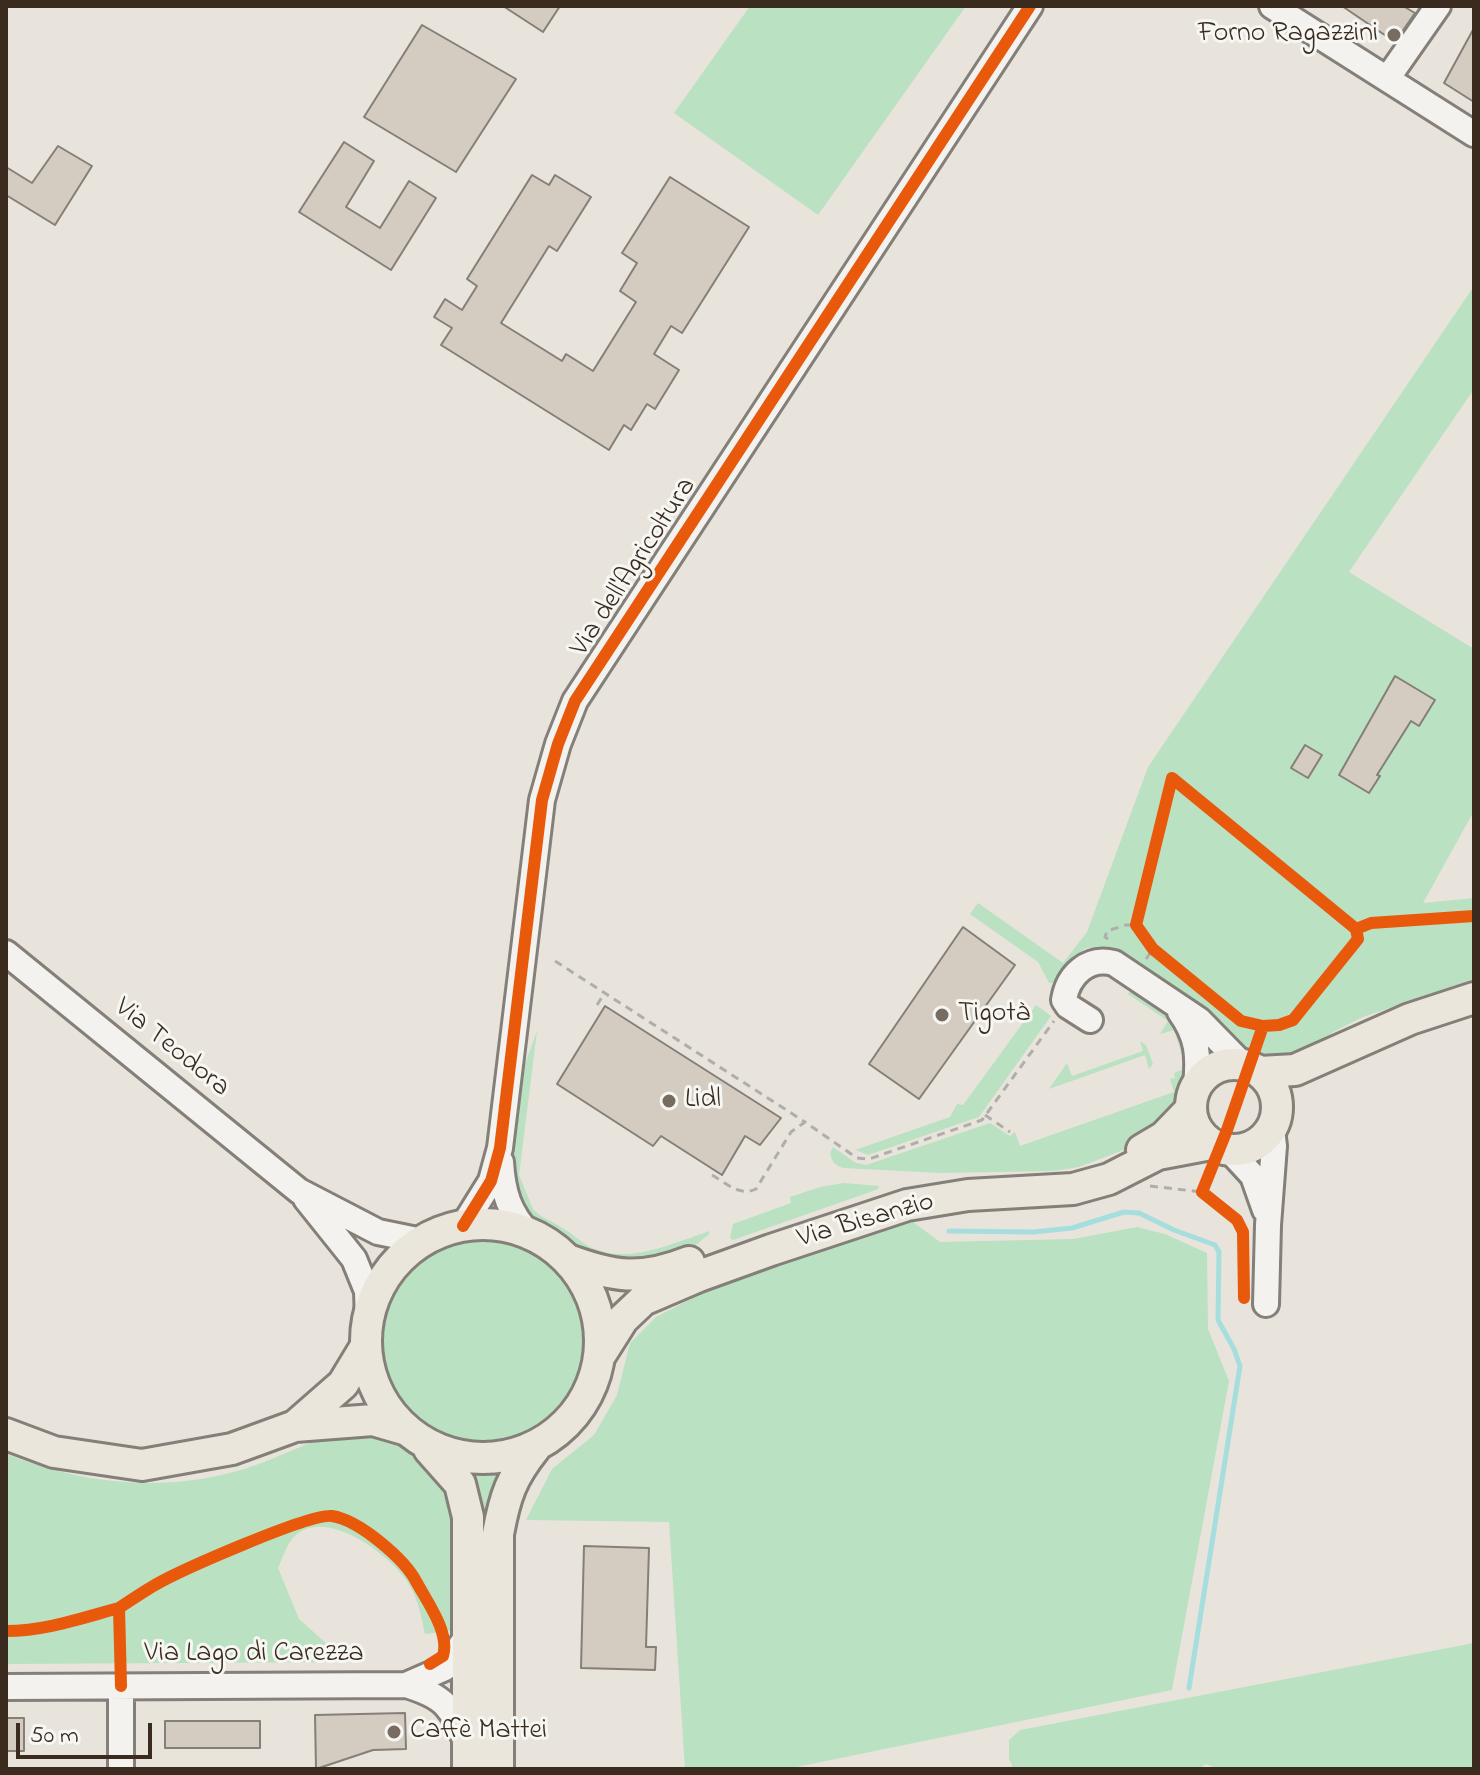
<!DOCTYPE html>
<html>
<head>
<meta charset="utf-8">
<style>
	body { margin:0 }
	#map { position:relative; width:1480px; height:1775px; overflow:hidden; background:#e8e4db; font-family:"Indie Flower",sans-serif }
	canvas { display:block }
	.frame { position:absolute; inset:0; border:8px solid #3b2a1e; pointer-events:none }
	.scale { position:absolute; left:16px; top:1723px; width:136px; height:36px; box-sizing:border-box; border:4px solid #3b2a1e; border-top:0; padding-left:10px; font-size:24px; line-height:28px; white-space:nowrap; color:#3b2a1e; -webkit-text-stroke:6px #f6f6f2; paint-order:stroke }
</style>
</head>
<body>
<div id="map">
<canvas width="1480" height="1775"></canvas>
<div class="frame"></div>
<div class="scale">50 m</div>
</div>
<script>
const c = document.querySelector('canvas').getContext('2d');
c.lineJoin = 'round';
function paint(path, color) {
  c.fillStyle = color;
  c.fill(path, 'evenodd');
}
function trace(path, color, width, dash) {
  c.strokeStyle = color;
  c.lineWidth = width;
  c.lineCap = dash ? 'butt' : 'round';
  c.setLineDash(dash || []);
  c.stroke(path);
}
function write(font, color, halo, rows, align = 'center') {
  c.font = font + ' "Indie Flower",sans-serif';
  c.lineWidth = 6;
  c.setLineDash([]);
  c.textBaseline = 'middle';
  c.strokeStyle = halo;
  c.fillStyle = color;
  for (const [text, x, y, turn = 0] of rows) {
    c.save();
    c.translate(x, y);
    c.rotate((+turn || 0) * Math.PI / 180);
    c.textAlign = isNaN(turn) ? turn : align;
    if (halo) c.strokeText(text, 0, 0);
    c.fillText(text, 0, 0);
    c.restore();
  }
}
paint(new Path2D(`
	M 750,6 L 966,6 L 818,215 L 674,113 Z
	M 1474,286 L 1474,389 L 1349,572 L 1474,649 L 1474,811 L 1423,903 L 1474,898 L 1474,979 L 1363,1017 L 1333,1032 L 1300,1056 L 1267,1058 L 1242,1046 L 1230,1037 L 1217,1020 L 1110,947 L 1086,948 L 1076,956 L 1056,983 L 1049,983 L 1038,962 L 970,914 L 978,903 L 1063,963 L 1087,932 L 1148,767 Z
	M 1132,989 L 1178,1024 L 1189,1071 L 1174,1116 L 1139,1144 L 1079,1167 L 1054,1171 L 940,1173 L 844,1168 C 835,1166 832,1162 830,1153 L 833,1147 L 856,1163 L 866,1165 L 990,1123 L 1010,1136 L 1015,1132 L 1020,1146 L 1174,1092 L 1170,1079 L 1175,1078 L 1174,1073 L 1186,1068 L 1174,1030 L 1160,1034 L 1168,1021 L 1128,994 Z
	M 1036,1005 L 1051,1016 L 979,1117 L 868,1155 L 855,1150 L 950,1117 L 957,1104 L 963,1105 Z
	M 537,1031 L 519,1175 L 533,1209 C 539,1217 555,1222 564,1229 C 575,1235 583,1245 595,1249 C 631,1264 675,1242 710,1231 L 709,1234 L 683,1256 L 659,1265 L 578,1254 L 556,1236 L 533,1224 L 517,1205 L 511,1155 L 522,1072 Z
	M 1140,1041 L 1146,1045 L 1153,1064 L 1149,1069 L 1145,1055 L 1049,1089 L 1067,1063 L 1072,1076 L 1143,1051 Z
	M 844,1183 L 879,1186 L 878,1189 L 870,1192 L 733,1240 L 730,1238 L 733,1224 L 791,1203 L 790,1197 L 820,1187 Z
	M 913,1222 L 940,1242 L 1073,1239 L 1137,1227 L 1165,1234 L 1207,1253 L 1208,1329 L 1229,1381 L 1172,1690 L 787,1769 L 685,1769 L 669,1522 L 526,1520 L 552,1469 L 594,1435 L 617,1395 L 630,1343 L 656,1317 L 699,1295 L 804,1251 Z
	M383 1340a101 101 0 1 1 202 0a101 101 0 1 1-202 0Z
	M 338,1433 C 361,1434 391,1434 411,1448 C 464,1485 455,1573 456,1630 L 425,1634 C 421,1614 417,1593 403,1576 C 383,1550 321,1505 292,1539 C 286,1547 282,1559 278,1568 L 299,1619 L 347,1662 L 6,1664 L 6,1454 C 83,1484 161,1493 241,1470 C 274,1460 305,1443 338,1433 Z
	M 464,1465 L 508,1467 L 490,1769 L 475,1490 Z
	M 1474,1643 L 1474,1769 L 1218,1769 L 1206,1764 L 1199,1769 L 1013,1769 L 1009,1758 L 1009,1740 L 1020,1730 Z`), '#bae1c2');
trace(new Path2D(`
	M 949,1231 L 1033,1232 L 1072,1228 L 1124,1212 L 1139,1213 L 1174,1230 L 1215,1245 L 1219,1252 L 1218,1320 L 1234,1349 L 1240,1366 L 1189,1688`), '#a6dede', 5);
const building = new Path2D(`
	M 503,6 L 560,6 L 543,32 Z
	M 1342,6 L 1403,6 L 1415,13 L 1395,42 Z
	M 422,25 L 516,79 L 456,172 L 364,117 Z
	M 1474,28 L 1474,102 L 1444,83 Z
	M 344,142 L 374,161 L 346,207 L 380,228 L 409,181 L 436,198 L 391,270 L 299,212 Z
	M 58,146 L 92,166 L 55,225 L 6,195 L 6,167 L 32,183 Z
	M 532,175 L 549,185 L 555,175 L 591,197 L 557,251 L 549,246 L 501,323 L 562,361 L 566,354 L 593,371 L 636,302 L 620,291 L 637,263 L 622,253 L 670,177 L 749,227 L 682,333 L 671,326 L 654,354 L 679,370 L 655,409 L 647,404 L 631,430 L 624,425 L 609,450 L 441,345 L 452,328 L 434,317 L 445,299 L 462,310 L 477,286 L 467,279 Z
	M 1395,676 L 1435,700 L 1419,726 L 1411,721 L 1377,775 L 1380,776 L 1369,793 L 1339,775 Z
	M 1305,745 L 1322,755 L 1308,778 L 1291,768 Z
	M 963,927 L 1015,965 L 919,1099 L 869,1064 Z
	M 605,1006 L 781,1118 L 760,1145 L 745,1136 L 722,1175 L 661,1136 L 653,1146 L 557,1084 Z
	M 584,1546 L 649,1548 L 646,1647 L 656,1647 L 655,1670 L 581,1668 Z
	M 405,1713 L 406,1749 L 373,1750 L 316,1769 L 315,1715 Z
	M 6,1718 L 24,1718 L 24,1751 L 6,1751 Z
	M 165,1721 L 260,1721 L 260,1748 L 165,1748 Z`);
paint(building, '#d4ccc0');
trace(building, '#847f78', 2);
const minor = new Path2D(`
	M 1272,6 L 1474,134
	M 1387,79 L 1438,6
	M 6,953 L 299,1191 L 378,1232 L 422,1241
	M 1180,1012 C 1198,1037 1199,1056 1196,1086
	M 1090,1020 L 1068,1006 L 1064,1000 C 1068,975 1088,956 1114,963 L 1199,1020 L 1243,1065
	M 1230,1151 L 1253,1176 L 1265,1210
	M 501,1162 C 503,1193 509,1212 529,1234
	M 306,1199 L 354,1259 L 367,1291 L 368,1320
	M 463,1226 L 491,1181 L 500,1148 L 542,800 L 558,744 L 575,701 L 1030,6
	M 1266,1304 L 1268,1225 L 1274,1146 L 1272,1130
	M 406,1685 L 445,1668 L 468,1635
	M 121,1686 L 121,1769
	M 6,1687 L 406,1685 C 446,1697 451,1707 467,1744`);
const major = new Path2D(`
	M1191 1107a43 43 0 1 1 86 0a43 43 0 1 1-86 0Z
	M 1260,1072 L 1295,1070 L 1410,1019 L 1474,998
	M 1142,1150 L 1164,1137 L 1191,1109
	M366 1341a117 117 0 1 1 234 0a117 117 0 1 1-234 0Z
	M 568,1260 C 614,1277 641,1281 689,1262
	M 599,1357 L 623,1319 L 643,1300 L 699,1276 L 771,1250 L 907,1205 L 968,1195 L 1073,1189 L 1109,1179 L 1158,1154 L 1211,1144
	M 295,1426 L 343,1384 L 366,1346
	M 6,1434 L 54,1452 L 142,1465 L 232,1449 L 295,1426 L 373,1420 L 404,1429
	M 429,1449 L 460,1484 L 468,1517 L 468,1769
	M 498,1769 L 498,1534 C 505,1496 511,1478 535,1448`);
trace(minor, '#847f78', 30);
trace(major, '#847f78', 36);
trace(new Path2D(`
	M 1108,939 L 1105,937 L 1107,931 L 1126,925 L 1136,925
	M 1146,959 L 1153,949
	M 555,961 L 805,1122
	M 597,1005 L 604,994
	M 985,1115 L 1010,1132
	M 712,1175 C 726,1183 740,1197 756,1189 L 791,1132 L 805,1122 L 857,1158 L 869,1159 L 982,1120 L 1054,1021
	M 1150,1186 L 1202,1192
	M 6,1631 C 45,1631 82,1618 119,1608
	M 120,1664 L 119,1608 L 157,1584 L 273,1533 L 310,1519 L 332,1516 L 388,1546 L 413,1575 L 443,1637`), '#b0aeab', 3, [8, 6]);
trace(minor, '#f3f2ef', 24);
trace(major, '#ebe6dc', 30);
trace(new Path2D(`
	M 1172,778 L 1356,929 L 1358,939 L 1293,1020 L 1279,1025 L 1263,1026 L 1241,1021 L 1153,949 L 1136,925 Z
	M 1356,929 L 1371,923 L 1474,916
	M 463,1226 L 491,1181 L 500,1148 L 542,800 L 558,744 L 575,701 L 1030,6
	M 1244,1298 L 1243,1232 L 1237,1220 L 1202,1192 L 1227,1130 L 1263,1026
	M 6,1631 C 45,1631 82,1618 119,1608
	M 121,1686 L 119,1608 C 131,1600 143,1592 155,1585 C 179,1571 310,1513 332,1516 C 359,1520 405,1559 417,1583 C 428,1603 450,1633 443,1656 L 430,1664`), '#e8590c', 12);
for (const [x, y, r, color] of [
	[1394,35,8,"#786b60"],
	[942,1015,8,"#786b60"],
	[669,1101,8,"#786b60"],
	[394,1732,8,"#786b60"]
]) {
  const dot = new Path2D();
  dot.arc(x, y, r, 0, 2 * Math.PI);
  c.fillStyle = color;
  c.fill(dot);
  trace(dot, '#f6f6f2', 3);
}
write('28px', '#3b2a1e', '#f6f6f2', [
	["Forno Ragazzini",1378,35,"right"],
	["Tigotà",958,1015],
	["Lidl",685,1101],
	["Caffè Mattei",410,1732]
], 'left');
write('28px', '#3b2a1e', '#f6f6f2', [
	["Via dell'Agricoltura",635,568,-57],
	["Via Teodora",171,1049,39],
	["Via Bisanzio",866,1222,-16],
	["Via Lago di Carezza",254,1655]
]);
</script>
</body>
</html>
